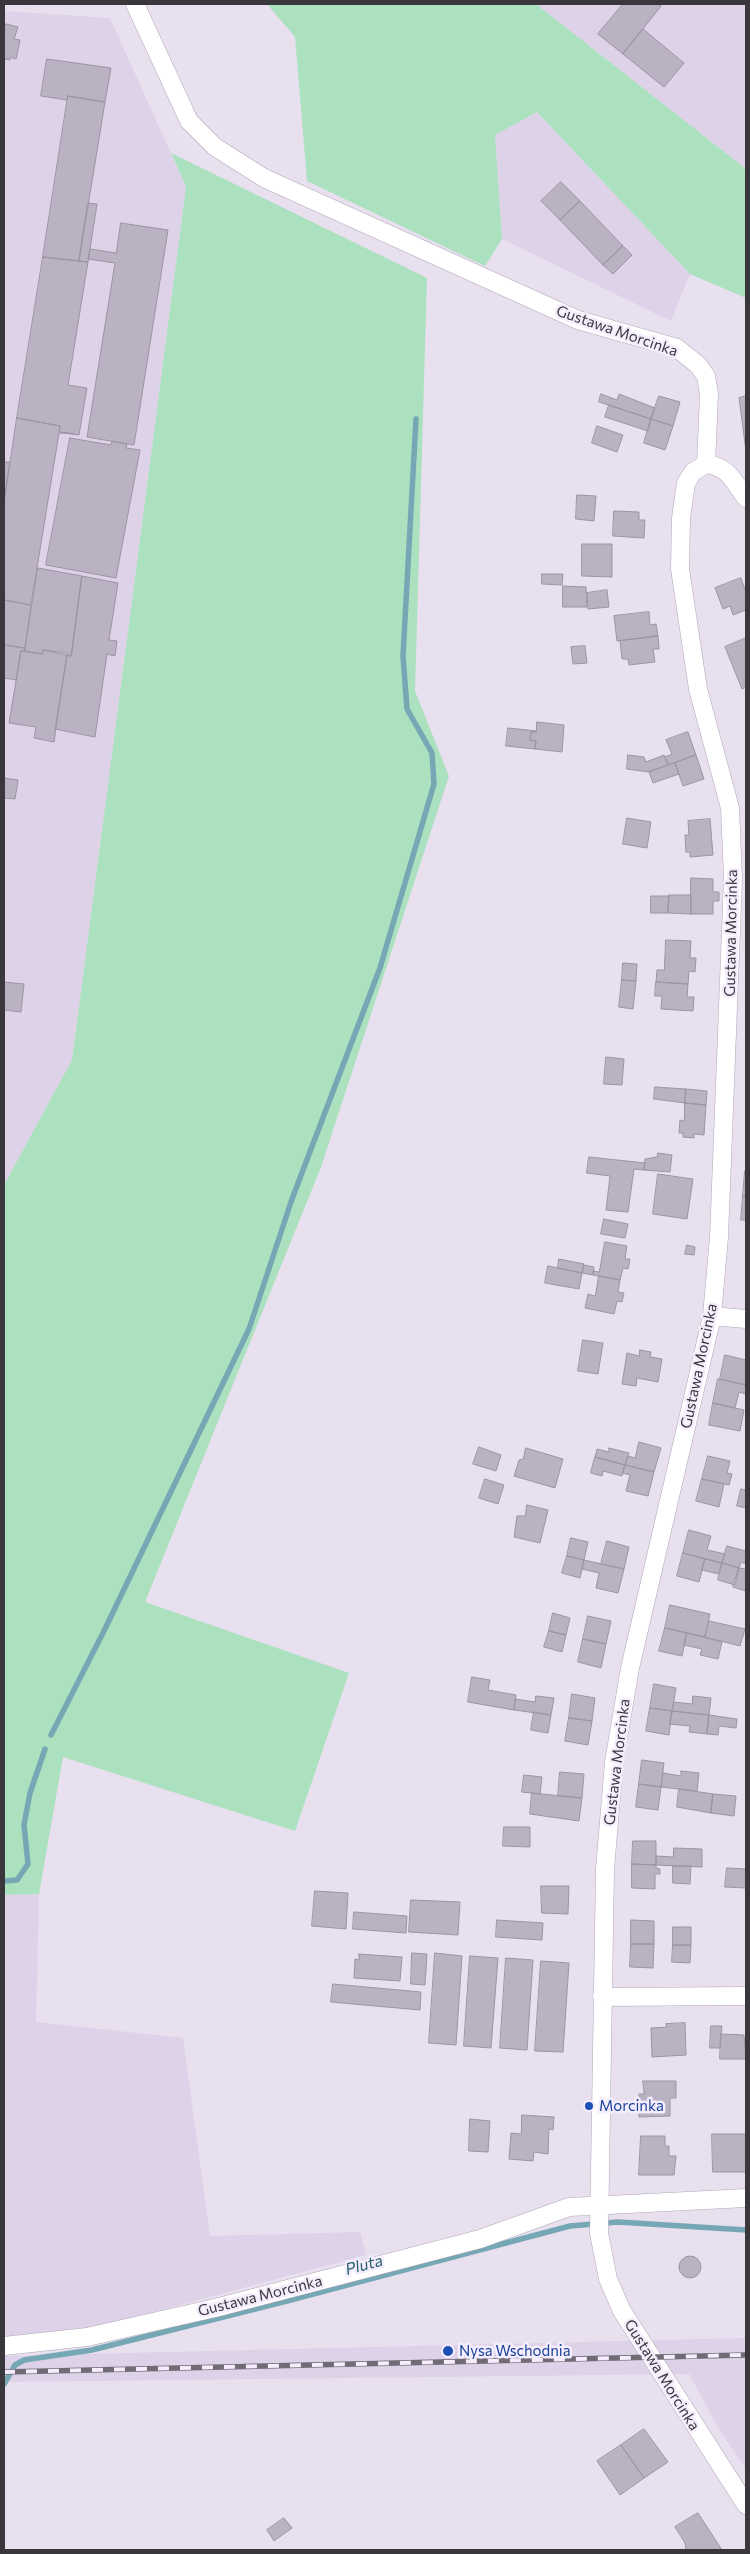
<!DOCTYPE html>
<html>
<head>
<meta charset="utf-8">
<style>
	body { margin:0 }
	#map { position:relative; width:750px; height:2554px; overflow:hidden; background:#e8dfef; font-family:Commissioner,sans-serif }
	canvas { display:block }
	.frame { position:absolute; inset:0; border:5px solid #39363c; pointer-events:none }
</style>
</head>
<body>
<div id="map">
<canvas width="750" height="2554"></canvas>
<div class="frame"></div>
</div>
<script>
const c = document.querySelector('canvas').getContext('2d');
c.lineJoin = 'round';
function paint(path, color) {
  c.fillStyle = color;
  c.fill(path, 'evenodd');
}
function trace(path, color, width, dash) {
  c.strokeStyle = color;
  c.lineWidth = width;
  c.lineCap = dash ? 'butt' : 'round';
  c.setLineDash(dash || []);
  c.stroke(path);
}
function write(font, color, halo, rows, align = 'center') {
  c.font = font + ' Commissioner,sans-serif';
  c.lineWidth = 5;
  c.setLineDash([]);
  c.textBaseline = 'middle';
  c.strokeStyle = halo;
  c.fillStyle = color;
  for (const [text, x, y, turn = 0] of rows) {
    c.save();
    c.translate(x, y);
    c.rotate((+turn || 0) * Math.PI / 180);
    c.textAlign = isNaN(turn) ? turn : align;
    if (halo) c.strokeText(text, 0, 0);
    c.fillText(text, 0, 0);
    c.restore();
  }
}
paint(new Path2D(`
	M 536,4 L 746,4 L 746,169 Z
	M 4,11 L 110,18 L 186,187 L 72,1060 L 4,1185 Z
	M 537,112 L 690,274 L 671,321 L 502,239 L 495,135 Z
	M 39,1894 L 36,2022 L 183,2038 L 210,2236 L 360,2232 L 366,2255 L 4,2352 L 4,1895 Z
	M 746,2338 L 746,2469 L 720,2431 L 689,2374 L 4,2382 L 4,2356 Z`), '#ded2e8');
paint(new Path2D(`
	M 267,4 L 536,4 L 746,169 L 746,298 L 690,274 L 537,112 L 495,135 L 502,239 L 485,266 L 307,181 L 295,37 Z
	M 171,153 L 427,278 L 415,691 L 449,776 L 321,1167 L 145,1602 L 349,1673 L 295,1831 L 63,1757 L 39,1894 L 4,1895 L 4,1185 L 72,1060 L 186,187 Z`), '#ace1bf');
trace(new Path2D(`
	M 51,1735 L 104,1631 L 249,1329 L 292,1199 L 380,968 L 434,784 L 432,753 L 407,709 L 403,656 L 416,419
	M 4,1881 L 17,1880 L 28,1864 L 24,1825 L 30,1793 L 45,1749
	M 4,2384 L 15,2365 L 24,2360 L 92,2350 L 287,2301 L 570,2226 L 618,2222 L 746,2230`), '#76a7b4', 5.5);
const building = new Path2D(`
	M 623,4 L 658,4 L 661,6 L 623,54 L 598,34 Z
	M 6,24 L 18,27 L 14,39 L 20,40 L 16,59 L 10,57 L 10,60 L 4,59 L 4,32 Z
	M 643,29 L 684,63 L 664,87 L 623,54 Z
	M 47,59 L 111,68 L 105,102 L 68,96 L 67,100 L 41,96 Z
	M 68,96 L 105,102 L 79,261 L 43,257 Z
	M 561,182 L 580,201 L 560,220 L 541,201 Z
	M 580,201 L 623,246 L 603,265 L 560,220 Z
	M 88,203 L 97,204 L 88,262 L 79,261 Z
	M 121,223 L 168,230 L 134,445 L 87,437 L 115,263 L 88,259 L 90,249 L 116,253 Z
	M 623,246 L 632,255 L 613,274 L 603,265 Z
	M 43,257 L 88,262 L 68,385 L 87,388 L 79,435 L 59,432 L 60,426 L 17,418 Z
	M 601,394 L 617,400 L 619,394 L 655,408 L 651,419 L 599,402 Z
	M 659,396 L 680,402 L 673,426 L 651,419 Z
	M 746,396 L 746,451 L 739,398 Z
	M 609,405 L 651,419 L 648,431 L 605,417 Z
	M 17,418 L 60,426 L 59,432 L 75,434 L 59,433 L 31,605 L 4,600 L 4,502 Z
	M 651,419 L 673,426 L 665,450 L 644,443 Z
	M 597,426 L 623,435 L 617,452 L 592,443 Z
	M 70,438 L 111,445 L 112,441 L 127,444 L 126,448 L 140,450 L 116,578 L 46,565 Z
	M 4,462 L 10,462 L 4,502 Z
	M 577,495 L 596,496 L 594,521 L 576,519 Z
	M 614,511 L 639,512 L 639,520 L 645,520 L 644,538 L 613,536 Z
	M 582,544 L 612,544 L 612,577 L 582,576 Z
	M 38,568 L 82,576 L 71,656 L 43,650 L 42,654 L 25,651 Z
	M 542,574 L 563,574 L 562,585 L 542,584 Z
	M 82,576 L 118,583 L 109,640 L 117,641 L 115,656 L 107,654 L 95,737 L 55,729 L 67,656 L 71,656 Z
	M 741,578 L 746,592 L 746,610 L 733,615 L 730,606 L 723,609 L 715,588 Z
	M 563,586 L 586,587 L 587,607 L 563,607 Z
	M 607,590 L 609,607 L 588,609 L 587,593 Z
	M 4,600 L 31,605 L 25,648 L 4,645 Z
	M 649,612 L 650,625 L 656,624 L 658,636 L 617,641 L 614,616 Z
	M 658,636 L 659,649 L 653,649 L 655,662 L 629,665 L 628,659 L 622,659 L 620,641 Z
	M 746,638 L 746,687 L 742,689 L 725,647 Z
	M 4,645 L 25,648 L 25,651 L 21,651 L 16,680 L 4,678 Z
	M 585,646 L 587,663 L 573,664 L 571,647 Z
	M 43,650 L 67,653 L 54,742 L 34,738 L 36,727 L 9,723 L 21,651 L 42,654 Z
	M 537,722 L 564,725 L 562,752 L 535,749 L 536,741 L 530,740 L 531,732 L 536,732 Z
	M 508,728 L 537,731 L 531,732 L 530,740 L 536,741 L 535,749 L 506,746 Z
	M 688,732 L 696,755 L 668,765 L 665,757 L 672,754 L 666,740 Z
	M 628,755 L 644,757 L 646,762 L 664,755 L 668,765 L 649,772 L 627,769 Z
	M 696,755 L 704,779 L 683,786 L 675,763 Z
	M 675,763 L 679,774 L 653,783 L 649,772 Z
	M 4,778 L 18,780 L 15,799 L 4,798 Z
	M 627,818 L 651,822 L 647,848 L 623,844 Z
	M 710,819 L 713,855 L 690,857 L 690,852 L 686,852 L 685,835 L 689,835 L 688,821 Z
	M 691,878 L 713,879 L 713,892 L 719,892 L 719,901 L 713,901 L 713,914 L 691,914 Z
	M 669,895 L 691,895 L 691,914 L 668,913 Z
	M 651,896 L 669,896 L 668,913 L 651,913 Z
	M 666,940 L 691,941 L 690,958 L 696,958 L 695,972 L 689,971 L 688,984 L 656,982 L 657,970 L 664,970 Z
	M 623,963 L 637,964 L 636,981 L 622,980 Z
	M 622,980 L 636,981 L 633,1009 L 619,1007 Z
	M 4,982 L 24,984 L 21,1012 L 4,1010 Z
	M 656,982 L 688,984 L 687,997 L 694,997 L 693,1011 L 661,1009 L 662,996 L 655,996 Z
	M 606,1057 L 624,1059 L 622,1085 L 604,1084 Z
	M 655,1087 L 686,1089 L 685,1103 L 654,1099 Z
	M 686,1089 L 707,1091 L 706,1105 L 685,1103 Z
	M 685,1103 L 706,1105 L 704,1135 L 694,1134 L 694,1138 L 683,1137 L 683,1133 L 679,1133 L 680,1120 L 684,1121 Z
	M 658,1153 L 672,1155 L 670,1172 L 644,1170 L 645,1159 L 657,1157 Z
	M 589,1157 L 645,1163 L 644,1170 L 634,1169 L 628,1212 L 606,1210 L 610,1176 L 587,1173 Z
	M 745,1171 L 746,1171 L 746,1196 L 743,1196 Z
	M 658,1174 L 693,1179 L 687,1219 L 653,1214 Z
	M 743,1196 L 746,1196 L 746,1220 L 741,1220 Z
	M 604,1219 L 628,1224 L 625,1238 L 601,1234 Z
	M 605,1242 L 627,1246 L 625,1259 L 630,1259 L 628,1269 L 623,1268 L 620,1280 L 593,1275 L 593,1271 L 599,1272 Z
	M 687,1245 L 695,1247 L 694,1255 L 685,1254 Z
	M 559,1259 L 584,1264 L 582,1273 L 558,1268 Z
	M 584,1265 L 594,1267 L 593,1275 L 582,1273 Z
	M 548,1266 L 582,1273 L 579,1289 L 545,1283 Z
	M 599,1276 L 620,1280 L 618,1292 L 624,1293 L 622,1302 L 617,1301 L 614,1314 L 585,1308 L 588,1294 L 595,1296 Z
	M 583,1340 L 603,1343 L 598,1374 L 578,1371 Z
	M 640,1350 L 651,1352 L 650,1357 L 662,1359 L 658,1382 L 637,1378 L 636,1386 L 622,1384 L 627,1353 L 639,1356 Z
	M 725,1355 L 746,1360 L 746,1385 L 720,1379 Z
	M 718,1379 L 746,1385 L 746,1398 L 746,1394 L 739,1392 L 735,1408 L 713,1403 Z
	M 713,1403 L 744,1410 L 740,1431 L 709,1425 Z
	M 639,1442 L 661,1448 L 654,1472 L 625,1465 L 628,1456 L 635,1458 Z
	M 479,1447 L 501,1455 L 496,1471 L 473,1464 Z
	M 526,1448 L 563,1459 L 555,1488 L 514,1476 L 519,1460 L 523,1459 Z
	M 609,1448 L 629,1453 L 625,1465 L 595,1457 L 597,1449 L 609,1452 Z
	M 708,1456 L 730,1461 L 727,1473 L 732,1474 L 729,1485 L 702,1479 Z
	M 595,1457 L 625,1465 L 622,1476 L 603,1471 L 602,1476 L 591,1473 Z
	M 625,1465 L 654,1472 L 648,1496 L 626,1491 L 630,1475 L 623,1473 Z
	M 485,1479 L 504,1485 L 498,1504 L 479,1498 Z
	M 702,1479 L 724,1484 L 719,1507 L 696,1501 Z
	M 741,1489 L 746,1490 L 746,1508 L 737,1506 Z
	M 527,1505 L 548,1510 L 540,1543 L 514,1537 L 517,1516 L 525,1516 Z
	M 689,1530 L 711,1536 L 707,1550 L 725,1554 L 722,1563 L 683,1553 Z
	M 571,1538 L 588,1542 L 584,1560 L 567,1556 Z
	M 607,1541 L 629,1547 L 624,1569 L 601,1564 Z
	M 727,1546 L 746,1551 L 746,1564 L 741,1562 L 739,1568 L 722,1563 Z
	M 683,1553 L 705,1559 L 699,1582 L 677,1576 Z
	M 567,1556 L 584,1560 L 580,1578 L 562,1573 Z
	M 705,1559 L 722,1563 L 719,1574 L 702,1570 Z
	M 584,1560 L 624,1569 L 618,1593 L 596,1588 L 599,1573 L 582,1569 Z
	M 722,1563 L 739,1568 L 735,1585 L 718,1580 Z
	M 739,1568 L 746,1569 L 746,1591 L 733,1587 Z
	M 670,1605 L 710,1614 L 705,1637 L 665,1628 Z
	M 553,1613 L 570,1618 L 566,1635 L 549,1631 Z
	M 588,1616 L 611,1621 L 606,1644 L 583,1639 Z
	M 709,1621 L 745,1629 L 740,1646 L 705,1637 Z
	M 665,1628 L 687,1633 L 682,1656 L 659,1651 Z
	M 549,1631 L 566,1635 L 562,1652 L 544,1647 Z
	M 687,1633 L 722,1642 L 718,1659 L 700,1655 L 702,1649 L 684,1645 Z
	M 583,1639 L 606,1644 L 601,1668 L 578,1662 Z
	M 472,1677 L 490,1680 L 488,1690 L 516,1695 L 514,1710 L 468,1702 Z
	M 654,1684 L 676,1688 L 672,1711 L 650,1708 Z
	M 572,1694 L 595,1698 L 592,1721 L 569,1718 Z
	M 536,1696 L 554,1698 L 551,1715 L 514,1710 L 515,1699 L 535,1702 Z
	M 693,1696 L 711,1698 L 709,1715 L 672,1711 L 674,1702 L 692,1704 Z
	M 650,1708 L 672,1711 L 669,1735 L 646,1731 Z
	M 672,1711 L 709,1715 L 707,1734 L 689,1732 L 690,1726 L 670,1724 Z
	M 534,1712 L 551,1715 L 548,1733 L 531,1730 Z
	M 709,1715 L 737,1719 L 736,1728 L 719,1726 L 718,1735 L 707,1734 Z
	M 569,1718 L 592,1721 L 588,1745 L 565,1741 Z
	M 642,1760 L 664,1763 L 661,1787 L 639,1784 Z
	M 681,1771 L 699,1773 L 697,1791 L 661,1787 L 663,1773 L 681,1776 Z
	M 560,1772 L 584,1774 L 582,1798 L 558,1796 Z
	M 524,1775 L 542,1777 L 540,1794 L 522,1792 Z
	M 639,1784 L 661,1787 L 658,1810 L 636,1807 Z
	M 679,1789 L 713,1794 L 711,1813 L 677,1807 Z
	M 532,1793 L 582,1798 L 579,1821 L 530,1814 Z
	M 713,1794 L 736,1796 L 734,1816 L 711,1813 Z
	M 504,1827 L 530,1827 L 530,1847 L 503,1846 Z
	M 633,1841 L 656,1841 L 656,1865 L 632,1864 Z
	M 674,1848 L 702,1849 L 702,1867 L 656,1865 L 656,1856 L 673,1857 Z
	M 632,1864 L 656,1865 L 656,1868 L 660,1869 L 660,1874 L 655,1874 L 655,1889 L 632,1888 Z
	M 673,1866 L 691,1866 L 690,1884 L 673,1883 Z
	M 727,1868 L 746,1869 L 746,1888 L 725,1887 Z
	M 541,1886 L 569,1886 L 568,1914 L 542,1913 Z
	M 315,1891 L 348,1893 L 346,1929 L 312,1926 Z
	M 411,1900 L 460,1902 L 458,1935 L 409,1932 Z
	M 354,1912 L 407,1916 L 406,1933 L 353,1929 Z
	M 497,1920 L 543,1923 L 542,1940 L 496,1937 Z
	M 631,1920 L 654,1921 L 654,1944 L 631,1944 Z
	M 673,1927 L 691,1927 L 691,1945 L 673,1945 Z
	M 631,1944 L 654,1944 L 653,1968 L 630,1967 Z
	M 673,1945 L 691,1945 L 690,1963 L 672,1962 Z
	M 412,1953 L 427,1954 L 425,1985 L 411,1984 Z
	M 435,1953 L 462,1956 L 456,2045 L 429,2043 Z
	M 359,1954 L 402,1957 L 400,1981 L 354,1978 L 355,1959 L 359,1960 Z
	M 470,1956 L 498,1958 L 491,2048 L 464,2046 Z
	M 506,1958 L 533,1960 L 527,2050 L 500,2048 Z
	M 541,1961 L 569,1963 L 563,2052 L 535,2051 Z
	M 333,1984 L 421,1992 L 420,2010 L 331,2002 Z
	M 685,2023 L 686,2055 L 652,2057 L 651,2028 L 667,2027 L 666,2024 Z
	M 711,2026 L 722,2026 L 720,2048 L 710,2048 Z
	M 721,2034 L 744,2035 L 746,2059 L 720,2059 Z
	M 643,2081 L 676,2081 L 676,2098 L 670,2098 L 670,2116 L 639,2117 L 639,2094 L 644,2094 Z
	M 522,2115 L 554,2117 L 553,2130 L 549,2129 L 548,2154 L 534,2152 L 533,2161 L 509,2159 L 511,2133 L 521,2134 Z
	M 470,2119 L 490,2121 L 488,2152 L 469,2151 Z
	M 712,2134 L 746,2134 L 746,2172 L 713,2172 Z
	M 641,2136 L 665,2136 L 665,2146 L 669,2146 L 669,2156 L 676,2156 L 674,2175 L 639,2175 Z
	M679 2267a11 11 0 1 1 22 0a11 11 0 1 1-22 0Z
	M 644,2429 L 668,2462 L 644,2478 L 621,2445 Z
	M 621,2445 L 644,2478 L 620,2495 L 597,2461 Z
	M 698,2513 L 722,2550 L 686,2550 L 685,2543 L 675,2527 Z
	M 284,2518 L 292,2528 L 274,2541 L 267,2530 Z`);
paint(building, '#bab2c2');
trace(building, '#9c94a3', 1);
const minor = new Path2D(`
	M 135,4 L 189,121 L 215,147 L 264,178 L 578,320 L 677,348 L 698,365 L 706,376 L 709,394 L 706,464
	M 706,464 L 693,472 L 686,483 L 681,518 L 680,569 L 698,689 L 730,808 L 733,879 L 719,1237 L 712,1316 L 630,1668 L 614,1762 L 605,1869 L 599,2233 L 608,2279 L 622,2311 L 746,2505
	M 706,464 C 729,467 733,481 746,498
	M 712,1316 L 746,1319
	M 602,1997 L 746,1996
	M 4,2346 L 87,2337 L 215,2308 L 480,2239 L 569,2207 L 746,2198`);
trace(minor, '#b0a8b7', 19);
trace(minor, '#fff', 18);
const rail = new Path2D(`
	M 4,2372 L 746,2355`);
trace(rail, '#706b74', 5.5);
trace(rail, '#f5edfd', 4, [11]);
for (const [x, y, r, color] of [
	[589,2106,5,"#1a4fb4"],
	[448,2351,6,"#1a4fb4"]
]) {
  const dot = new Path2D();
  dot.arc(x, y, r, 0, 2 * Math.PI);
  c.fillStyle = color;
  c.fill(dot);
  trace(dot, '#f5edfd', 2);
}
write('15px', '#39363c', '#f5edfd', [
	["Gustawa Morcinka",617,331,19],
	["Gustawa Morcinka",731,933,-89],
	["Gustawa Morcinka",699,1366,-78],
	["Gustawa Morcinka",617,1762,-83],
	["Gustawa Morcinka",260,2296,-14],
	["Gustawa Morcinka",662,2375,58]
]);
write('15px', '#164399', '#f5edfd', [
	["Morcinka",599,2106],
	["Nysa Wschodnia",459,2351]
], 'left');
write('italic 16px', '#235f6a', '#f5edfd', [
	["Pluta",364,2265,-15]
]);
</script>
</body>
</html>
